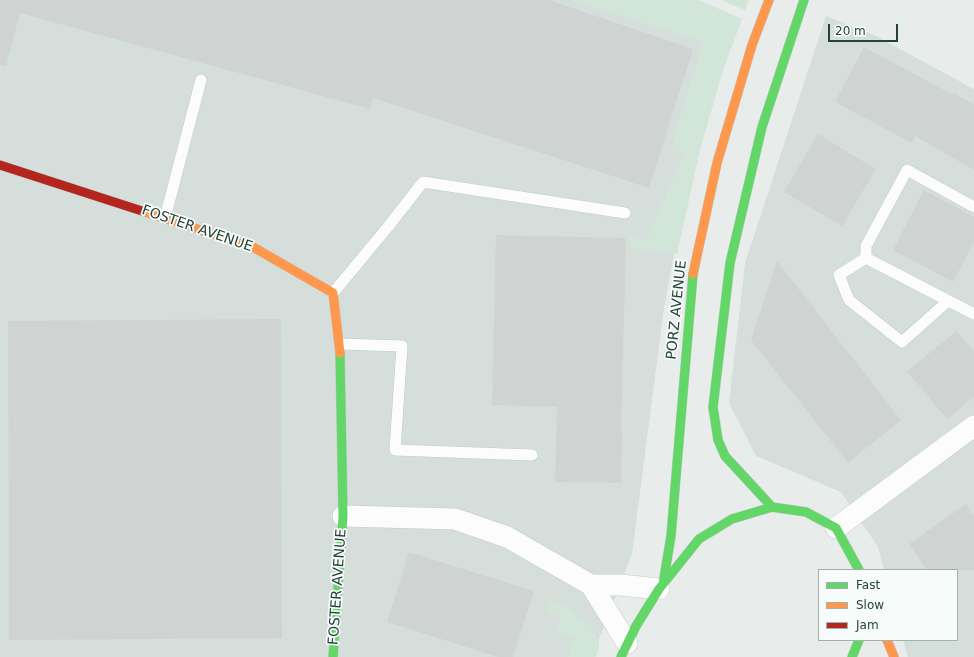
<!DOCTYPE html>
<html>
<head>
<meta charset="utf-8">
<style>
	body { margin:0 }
	#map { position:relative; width:974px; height:657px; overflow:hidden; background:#e8edeb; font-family:"DejaVu Sans",sans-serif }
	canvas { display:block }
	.legend { position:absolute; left:818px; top:569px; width:140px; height:72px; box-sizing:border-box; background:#f7fbf9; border:1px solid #a3b1ad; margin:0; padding:5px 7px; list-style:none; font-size:12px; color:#24423a }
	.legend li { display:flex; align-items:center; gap:8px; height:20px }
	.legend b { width:20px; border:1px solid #a3b1ad }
	.scale { position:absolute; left:828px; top:24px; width:70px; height:18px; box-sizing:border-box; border:2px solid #24423a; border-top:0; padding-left:5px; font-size:12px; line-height:14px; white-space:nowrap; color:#24423a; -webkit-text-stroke:3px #f7fbf9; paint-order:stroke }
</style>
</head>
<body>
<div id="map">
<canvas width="974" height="657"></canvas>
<ul class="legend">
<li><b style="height:5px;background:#63d668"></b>Fast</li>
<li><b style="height:5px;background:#ff974d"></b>Slow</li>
<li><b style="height:5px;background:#b3261e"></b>Jam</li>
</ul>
<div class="scale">20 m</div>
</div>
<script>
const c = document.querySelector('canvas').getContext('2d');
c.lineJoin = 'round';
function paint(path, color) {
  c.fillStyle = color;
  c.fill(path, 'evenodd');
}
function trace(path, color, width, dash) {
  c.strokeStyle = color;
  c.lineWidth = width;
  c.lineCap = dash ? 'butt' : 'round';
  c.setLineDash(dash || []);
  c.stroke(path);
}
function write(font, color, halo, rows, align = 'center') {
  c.font = font + ' "DejaVu Sans",sans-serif';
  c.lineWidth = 3.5;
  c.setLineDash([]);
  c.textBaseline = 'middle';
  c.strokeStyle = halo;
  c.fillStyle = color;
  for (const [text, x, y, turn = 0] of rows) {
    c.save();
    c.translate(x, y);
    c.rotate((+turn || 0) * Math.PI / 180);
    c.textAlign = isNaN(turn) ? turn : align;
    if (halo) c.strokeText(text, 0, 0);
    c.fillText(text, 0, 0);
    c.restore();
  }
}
paint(new Path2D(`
	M 0,0 L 633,0 L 717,25 L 664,308 L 632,554 L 592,657 L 0,657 Z
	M 826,16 L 876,36 L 974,89 L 974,657 L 908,657 L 903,640 L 957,640 L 957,570 L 884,570 L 878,547 L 841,492 L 756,456 L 729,403 L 745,263 Z`), '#d6dedb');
paint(new Path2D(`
	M 572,0 L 699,0 L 742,19 L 722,74 L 700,150 L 677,254 L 630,248 L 630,235 L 647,240 L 684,154 L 671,149 L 703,42 Z
	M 721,0 L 749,0 L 745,10 Z
	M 551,599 C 569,609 611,631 596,657 L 568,657 L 573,638 L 557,633 L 561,617 L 547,612 Z`), '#d1e6d8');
paint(new Path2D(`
	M 0,0 L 549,0 L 693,49 L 649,188 L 373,98 L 370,109 L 20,13 L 6,66 L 0,65 Z
	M 864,47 L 953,95 L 954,93 L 974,105 L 974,170 L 915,136 L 912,143 L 835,102 Z
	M 818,134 L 876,169 L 842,226 L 784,192 Z
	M 924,190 L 974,217 L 974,242 L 953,282 L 893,250 Z
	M 496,235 L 626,238 L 621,432 L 622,432 L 621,483 L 555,482 L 557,407 L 492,405 Z
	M 777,261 L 901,420 L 848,463 L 751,340 Z
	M 281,319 L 282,638 L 9,640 L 8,321 Z
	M 957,331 L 974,352 L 974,397 L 947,419 L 907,371 Z
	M 966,504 L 974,516 L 974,570 L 927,570 L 909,544 Z
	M 409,552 L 534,591 L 513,657 L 498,657 L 387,622 Z`), '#cfd4d2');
const lane = new Path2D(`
	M 974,207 L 907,170 L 866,246 L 866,258 L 974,314
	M 165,218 L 201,80
	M 866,258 L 839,275 L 849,300 L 902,342 L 948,301
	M 333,293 L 387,228 L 423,182 L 625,213
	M 340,344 L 402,346 L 395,450 L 532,455`);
const street = new Path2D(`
	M 343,516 L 455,519 L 507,537 L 591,585 L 627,643
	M 836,528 L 974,426
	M 591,585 L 621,585 L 659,589`);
const fast = new Path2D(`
	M 772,507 L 725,456 L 718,440 L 713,407 L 730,263 L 762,127 L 804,0
	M 663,584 L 671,536 L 693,274
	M 333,657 L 343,516 L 340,353
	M 621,657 L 636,626 L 659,589 L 699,539 L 732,519 L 772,507 L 806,512 L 836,528 L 859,570
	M 852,657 L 859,640`);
const slow = new Path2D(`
	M 142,211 L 253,247 L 333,293 L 340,353
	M 693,274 L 717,163 L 752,45 L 769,0
	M 887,640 L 894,657`);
const jam = new Path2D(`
	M 0,165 L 142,211`);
trace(lane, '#c5cac8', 12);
trace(street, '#c5cac8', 22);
trace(fast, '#c3cbc8', 10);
trace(slow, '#c3cbc8', 10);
trace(jam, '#c3cbc8', 10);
trace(lane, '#fcfcfc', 11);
trace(street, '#fcfcfc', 21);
trace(fast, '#63d668', 9);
trace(slow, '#ff974d', 9);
trace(jam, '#b3261e', 9);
write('14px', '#24423a', '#f7fbf9', [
	["FOSTER AVENUE",197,229,19],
	["PORZ AVENUE",677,310,-84],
	["FOSTER AVENUE",338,587,-86]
]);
</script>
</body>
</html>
